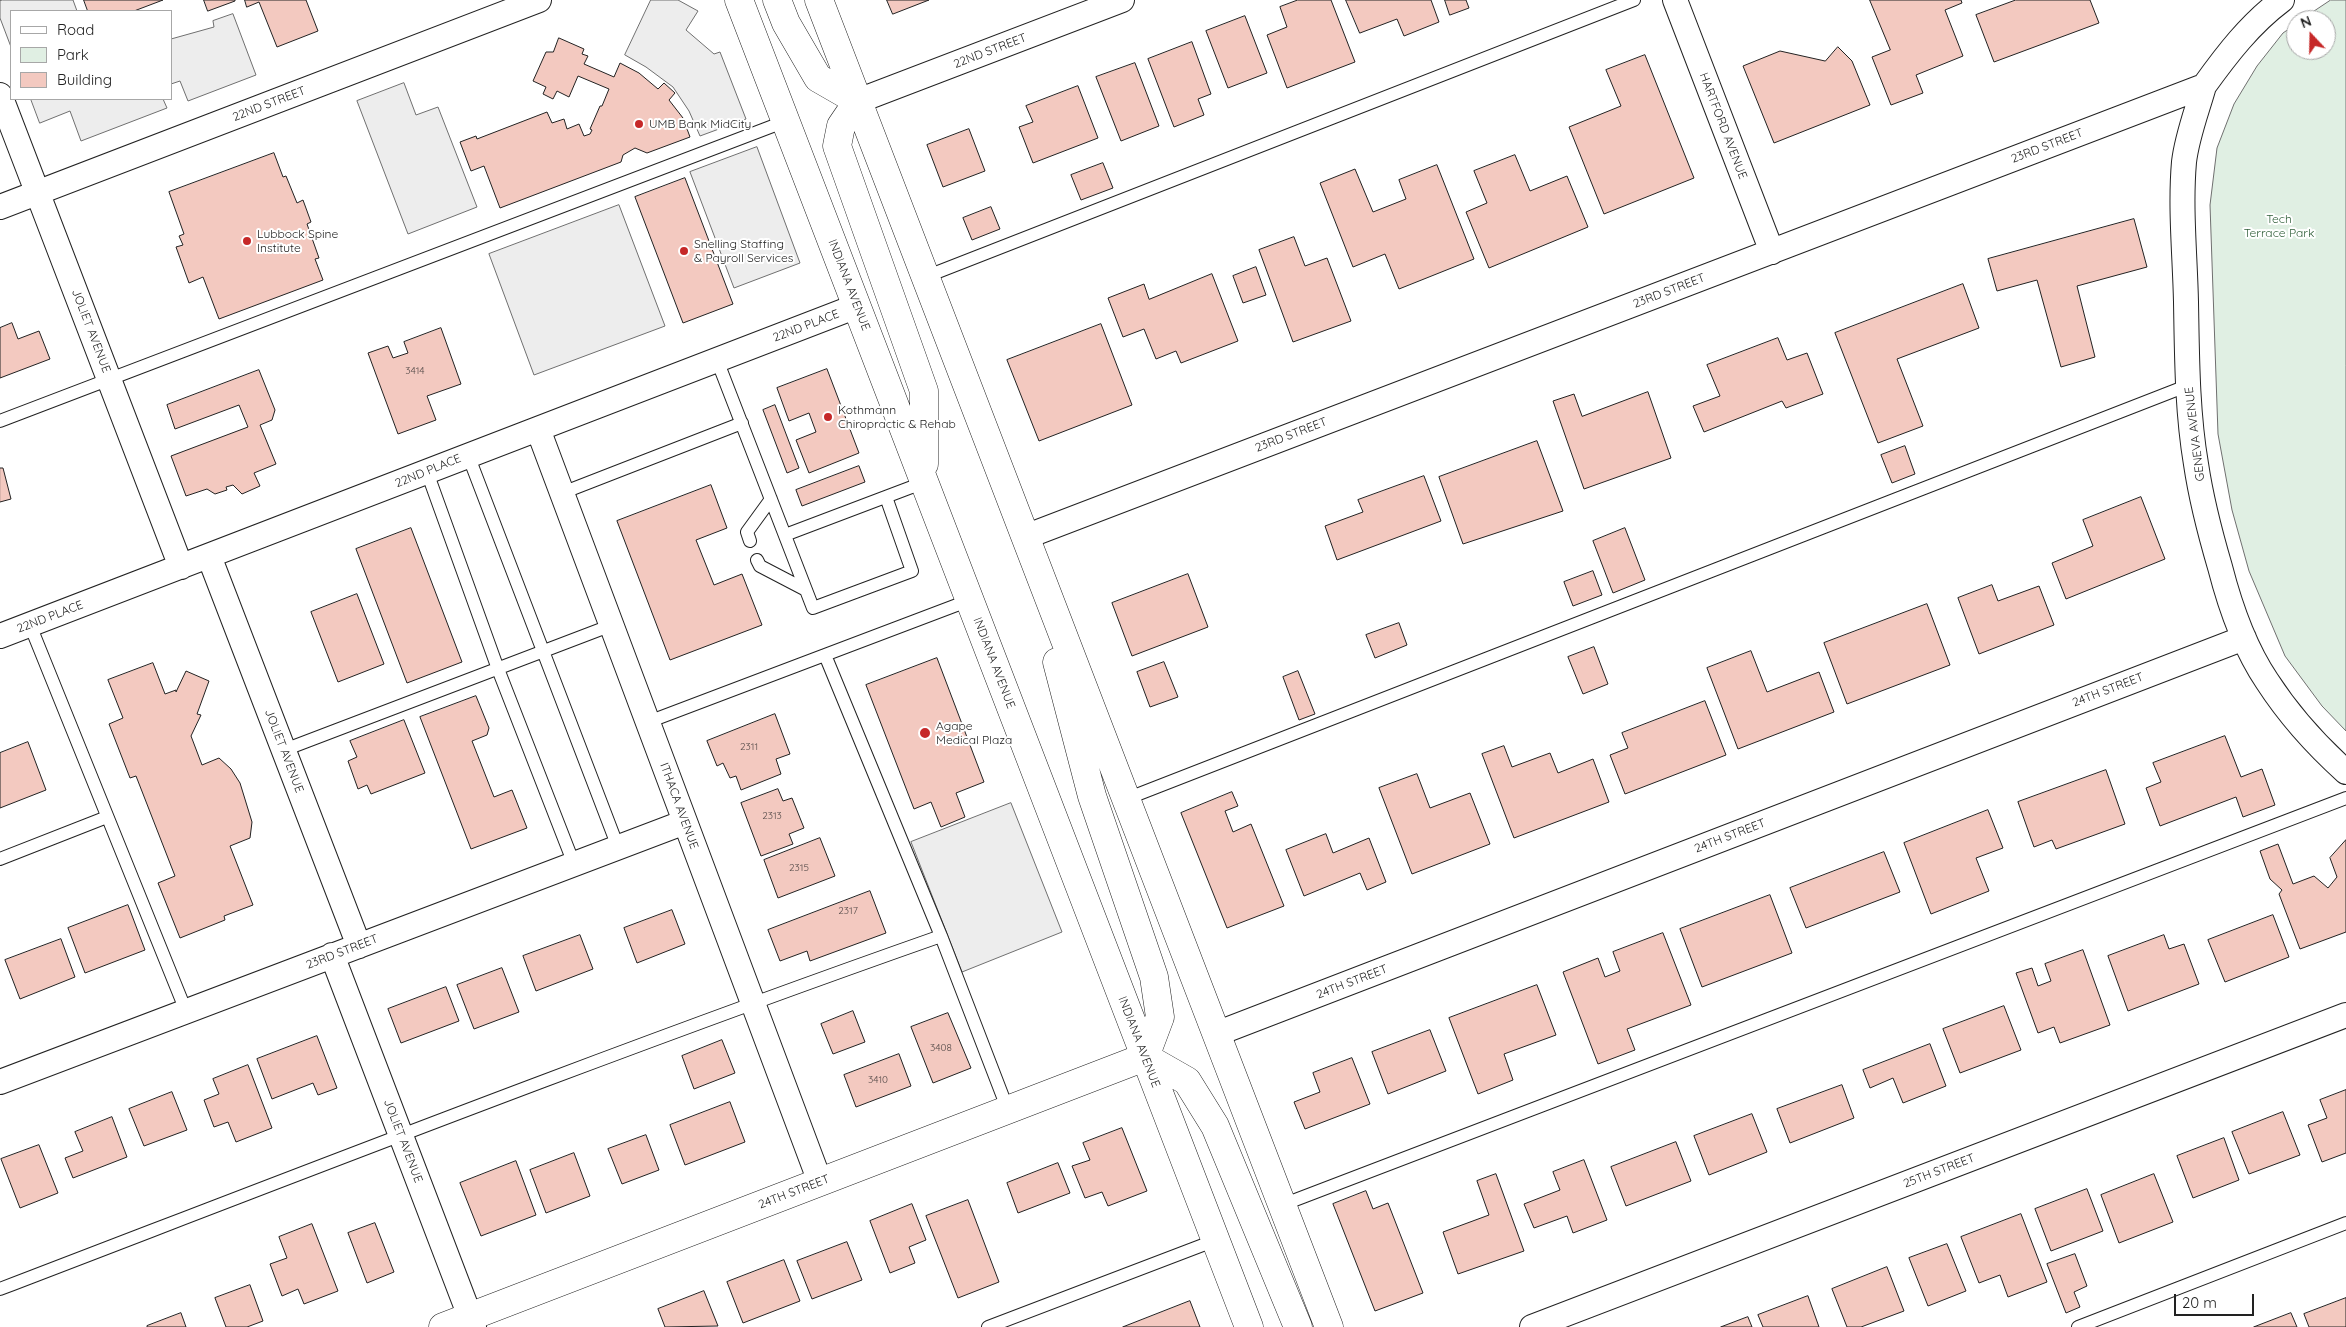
<!DOCTYPE html>
<html>
<head>
<meta charset="utf-8">
<style>
	body { margin:0 }
	#map { position:relative; width:2346px; height:1327px; overflow:hidden; background:#fff; font-family:Quicksand,sans-serif }
	canvas { display:block }
	.legend { position:absolute; left:10px; top:10px; width:162px; height:90px; box-sizing:border-box; background:#fff; border:1px solid #a7a7a7; margin:0; padding:6px 9px; list-style:none; font-size:15px; color:#222 }
	.legend li { display:flex; align-items:center; gap:10px; height:25px }
	.legend b { width:25px; border:1px solid #a7a7a7 }
	.north { position:absolute; left:2286px; top:10px; width:50px; height:50px; box-sizing:border-box; background:#fff; border:1px solid #a7a7a7; border-radius:50%; rotate:339deg; font-size:14px; font-weight:700; line-height:20px; text-align:center; color:#222 }
	.north::after { content:''; display:block; margin:auto; width:18px; height:22px; background:#c62828; clip-path:polygon(50% 0,100% 100%,50% 72%,0 100%) }
	.scale { position:absolute; left:2174px; top:1294px; width:80px; height:22px; box-sizing:border-box; border:2px solid #222; border-top:0; padding-left:6px; font-size:15px; line-height:18px; white-space:nowrap; color:#222; -webkit-text-stroke:4px #fff; paint-order:stroke }
</style>
</head>
<body>
<div id="map">
<canvas width="2346" height="1327"></canvas>
<ul class="legend">
<li><b style="height:6px;background:#fff"></b>Road</li>
<li><b style="height:14px;background:#e0efe3"></b>Park</li>
<li><b style="height:14px;background:#f3c9c0"></b>Building</li>
</ul>
<div class="north">N</div>
<div class="scale">20 m</div>
</div>
<script>
const c = document.querySelector('canvas').getContext('2d');
c.lineJoin = 'round';
function paint(path, color) {
  c.fillStyle = color;
  c.fill(path, 'evenodd');
}
function trace(path, color, width, dash) {
  c.strokeStyle = color;
  c.lineWidth = width;
  c.lineCap = dash ? 'butt' : 'round';
  c.setLineDash(dash || []);
  c.stroke(path);
}
function write(font, color, halo, rows, align = 'center') {
  c.font = font + ' Quicksand,sans-serif';
  c.lineWidth = 4;
  c.setLineDash([]);
  c.textBaseline = 'middle';
  c.strokeStyle = halo;
  c.fillStyle = color;
  for (const [text, x, y, turn = 0] of rows) {
    c.save();
    c.translate(x, y);
    c.rotate((+turn || 0) * Math.PI / 180);
    c.textAlign = isNaN(turn) ? turn : align;
    if (halo) c.strokeText(text, 0, 0);
    c.fillText(text, 0, 0);
    c.restore();
  }
}
const green = new Path2D(`
	M 2331,0 L 2346,0 L 2346,731 L 2322,706 L 2285,656 L 2249,571 L 2232,510 L 2218,434 L 2210,205 L 2217,148 L 2234,104 L 2257,66 L 2283,33 L 2296,24 L 2296,50 L 2326,50 L 2326,20 L 2301,20 Z`);
paint(green, '#e0efe3');
trace(green, '#6f6f6f', 1);
const parking = new Path2D(`
	M 3,0 L 73,0 L 77,11 L 11,11 L 11,47 L 0,18 L 0,1 Z
	M 651,0 L 678,0 L 698,11 L 686,30 L 714,54 L 720,52 L 746,119 L 700,136 L 689,111 L 673,87 L 646,67 L 625,55 Z
	M 233,14 L 256,75 L 188,101 L 180,81 L 171,84 L 171,39 L 214,27 L 213,21 Z
	M 404,83 L 416,115 L 438,107 L 477,207 L 408,234 L 357,101 Z
	M 31,99 L 163,99 L 167,108 L 81,141 L 70,111 L 40,123 Z
	M 757,147 L 800,263 L 734,288 L 690,172 Z
	M 619,205 L 665,326 L 534,375 L 489,254 Z
	M 1011,803 L 1062,932 L 962,972 L 911,842 Z`);
paint(parking, '#ededed');
trace(parking, '#6f6f6f', 1);
const building = new Path2D(`
	M 84,0 L 163,0 L 134,11 L 88,11 Z
	M 204,0 L 235,0 L 235,1 L 208,11 Z
	M 245,0 L 306,0 L 318,31 L 277,47 L 259,2 L 247,7 Z
	M 887,0 L 929,0 L 893,14 Z
	M 1298,0 L 1331,0 L 1355,62 L 1287,88 L 1267,35 L 1287,27 L 1280,7 Z
	M 1346,0 L 1431,0 L 1439,22 L 1404,36 L 1397,19 L 1360,33 Z
	M 1445,0 L 1466,0 L 1469,8 L 1450,15 Z
	M 1870,0 L 1961,0 L 1962,3 L 1945,10 L 1963,56 L 1916,75 L 1923,93 L 1891,105 L 1872,57 L 1890,50 Z
	M 2016,0 L 2090,0 L 2099,23 L 1994,62 L 1976,15 Z
	M 1245,16 L 1267,73 L 1228,88 L 1206,31 Z
	M 559,38 L 584,49 L 582,54 L 588,56 L 584,64 L 614,77 L 620,63 L 639,73 L 658,89 L 664,83 L 675,93 L 669,100 L 683,118 L 690,137 L 647,153 L 635,148 L 623,155 L 621,162 L 500,208 L 484,166 L 471,171 L 460,142 L 476,136 L 477,139 L 547,112 L 552,123 L 564,119 L 567,129 L 579,124 L 584,136 L 590,134 L 592,130 L 590,129 L 600,106 L 602,106 L 609,89 L 578,76 L 569,97 L 557,91 L 553,99 L 543,94 L 546,87 L 533,81 L 546,52 L 553,52 Z
	M 1192,42 L 1211,94 L 1198,99 L 1204,115 L 1174,127 L 1148,59 Z
	M 1838,47 L 1852,61 L 1870,105 L 1774,143 L 1743,66 L 1780,51 L 1825,61 Z
	M 1645,55 L 1694,178 L 1604,214 L 1569,127 L 1621,106 L 1606,70 Z
	M 1135,63 L 1159,126 L 1121,141 L 1096,77 Z
	M 1078,86 L 1098,138 L 1033,163 L 1019,127 L 1033,122 L 1026,106 Z
	M 969,129 L 985,171 L 943,187 L 927,145 Z
	M 274,153 L 283,177 L 286,176 L 297,203 L 303,200 L 311,222 L 307,224 L 319,258 L 315,259 L 323,280 L 219,319 L 203,277 L 189,283 L 176,247 L 183,245 L 179,236 L 184,234 L 169,192 Z
	M 1515,155 L 1530,191 L 1567,176 L 1588,227 L 1489,268 L 1466,212 L 1487,203 L 1474,171 Z
	M 1103,163 L 1113,188 L 1081,200 L 1071,175 Z
	M 1437,165 L 1474,259 L 1399,289 L 1385,254 L 1353,267 L 1320,183 L 1355,169 L 1373,212 L 1406,199 L 1399,180 Z
	M 685,178 L 733,304 L 683,323 L 635,197 Z
	M 991,207 L 1000,229 L 972,240 L 963,218 Z
	M 2134,219 L 2147,267 L 2077,286 L 2095,357 L 2061,367 L 2037,280 L 1997,291 L 1988,259 Z
	M 1294,237 L 1305,266 L 1327,258 L 1351,321 L 1293,342 L 1259,250 Z
	M 1256,267 L 1266,295 L 1243,303 L 1233,276 Z
	M 1212,274 L 1238,341 L 1181,363 L 1176,351 L 1156,359 L 1144,329 L 1123,337 L 1108,298 L 1144,284 L 1149,299 Z
	M 1963,284 L 1979,328 L 1897,359 L 1923,426 L 1878,443 L 1835,333 Z
	M 12,323 L 18,339 L 39,331 L 50,359 L 0,378 L 0,328 Z
	M 1101,324 L 1132,405 L 1039,441 L 1007,360 Z
	M 441,328 L 461,384 L 427,396 L 436,420 L 398,434 L 368,353 L 388,346 L 393,358 L 408,353 L 404,342 Z
	M 1778,338 L 1787,360 L 1807,353 L 1823,394 L 1786,408 L 1782,401 L 1704,432 L 1693,406 L 1720,396 L 1707,365 Z
	M 827,369 L 859,453 L 809,473 L 796,440 L 816,432 L 809,413 L 789,421 L 777,388 Z
	M 259,370 L 275,410 L 272,420 L 260,425 L 276,464 L 254,473 L 260,486 L 242,494 L 233,485 L 226,487 L 227,490 L 215,494 L 207,489 L 186,496 L 171,456 L 248,427 L 239,405 L 175,429 L 167,405 Z
	M 1648,392 L 1671,458 L 1584,489 L 1553,401 L 1574,394 L 1582,416 Z
	M 775,405 L 799,468 L 787,473 L 763,410 Z
	M 1537,441 L 1563,511 L 1463,544 L 1439,477 Z
	M 1905,446 L 1915,474 L 1892,483 L 1881,455 Z
	M 859,466 L 865,482 L 802,506 L 796,490 Z
	M 0,468 L 3,468 L 11,499 L 0,502 Z
	M 1424,476 L 1441,521 L 1337,560 L 1325,526 L 1363,512 L 1358,500 Z
	M 711,485 L 727,528 L 696,540 L 714,585 L 742,574 L 762,625 L 670,660 L 617,521 Z
	M 2141,497 L 2165,559 L 2066,599 L 2052,563 L 2093,546 L 2083,520 Z
	M 411,528 L 462,662 L 407,683 L 356,549 Z
	M 1625,528 L 1645,580 L 1613,593 L 1593,541 Z
	M 1593,571 L 1602,595 L 1573,606 L 1564,582 Z
	M 1188,574 L 1208,627 L 1132,656 L 1112,603 Z
	M 1992,585 L 1998,601 L 2039,586 L 2054,625 L 1979,654 L 1958,598 Z
	M 357,594 L 384,664 L 338,682 L 311,612 Z
	M 1927,604 L 1950,665 L 1847,704 L 1824,643 Z
	M 1399,623 L 1407,645 L 1375,658 L 1366,635 Z
	M 1594,647 L 1608,684 L 1583,694 L 1568,657 Z
	M 1751,651 L 1767,692 L 1819,672 L 1834,712 L 1738,749 L 1707,668 Z
	M 937,658 L 984,782 L 956,793 L 965,817 L 941,827 L 931,802 L 914,809 L 866,685 Z
	M 1164,662 L 1178,697 L 1150,707 L 1137,672 Z
	M 153,663 L 165,694 L 176,690 L 176,692 L 186,671 L 209,681 L 197,714 L 201,715 L 191,736 L 202,765 L 219,758 L 231,769 L 240,783 L 252,822 L 250,838 L 230,846 L 253,905 L 224,916 L 225,920 L 180,938 L 158,883 L 175,876 L 136,776 L 130,778 L 109,724 L 123,718 L 108,680 Z
	M 1298,671 L 1315,714 L 1299,720 L 1283,677 Z
	M 476,696 L 489,728 L 487,735 L 472,741 L 494,797 L 512,790 L 527,828 L 471,849 L 420,717 Z
	M 1705,701 L 1726,755 L 1625,794 L 1610,755 L 1628,748 L 1622,733 Z
	M 775,714 L 790,754 L 776,759 L 781,774 L 741,790 L 736,776 L 730,778 L 723,763 L 717,766 L 707,741 Z
	M 404,720 L 425,773 L 371,794 L 367,785 L 358,789 L 348,761 L 357,757 L 350,741 Z
	M 2225,736 L 2241,777 L 2262,769 L 2275,805 L 2243,817 L 2236,797 L 2160,826 L 2146,788 L 2161,782 L 2153,763 Z
	M 28,742 L 46,790 L 0,808 L 0,753 Z
	M 1504,746 L 1512,767 L 1550,753 L 1558,773 L 1593,759 L 1609,802 L 1514,838 L 1482,754 Z
	M 2106,770 L 2125,824 L 2056,849 L 2052,840 L 2034,847 L 2018,802 Z
	M 1417,774 L 1430,808 L 1470,793 L 1490,844 L 1412,874 L 1379,788 Z
	M 778,789 L 783,801 L 792,798 L 804,828 L 789,834 L 793,844 L 761,856 L 741,803 Z
	M 1232,792 L 1238,806 L 1225,811 L 1233,832 L 1251,824 L 1284,906 L 1227,928 L 1181,813 Z
	M 1988,810 L 2003,848 L 1976,858 L 1989,891 L 1931,914 L 1904,843 Z
	M 1326,834 L 1333,853 L 1369,838 L 1386,882 L 1367,890 L 1360,873 L 1304,896 L 1286,850 Z
	M 820,838 L 835,876 L 778,898 L 764,860 Z
	M 2346,840 L 2346,932 L 2300,949 L 2279,894 L 2282,890 L 2270,879 L 2260,851 L 2278,844 L 2293,884 L 2314,876 L 2328,888 L 2337,877 L 2330,858 Z
	M 1884,852 L 1900,892 L 1806,928 L 1790,888 Z
	M 870,891 L 886,933 L 810,961 L 807,951 L 780,961 L 768,930 Z
	M 1770,895 L 1792,953 L 1702,987 L 1680,929 Z
	M 128,905 L 145,950 L 85,973 L 68,928 Z
	M 672,910 L 685,944 L 637,963 L 624,928 Z
	M 2273,915 L 2289,957 L 2225,982 L 2208,940 Z
	M 1663,933 L 1691,1005 L 1627,1029 L 1635,1050 L 1598,1064 L 1563,972 L 1598,958 L 1605,977 L 1620,971 L 1613,952 Z
	M 580,935 L 593,969 L 536,991 L 523,956 Z
	M 2164,935 L 2169,949 L 2184,944 L 2199,984 L 2128,1011 L 2108,956 Z
	M 61,939 L 75,977 L 20,999 L 5,960 Z
	M 2083,950 L 2110,1025 L 2060,1043 L 2054,1027 L 2038,1033 L 2016,973 L 2032,968 L 2038,986 L 2051,981 L 2045,964 Z
	M 502,968 L 519,1012 L 474,1029 L 457,985 Z
	M 1537,985 L 1556,1035 L 1504,1054 L 1513,1080 L 1478,1094 L 1449,1018 Z
	M 446,987 L 459,1021 L 401,1043 L 388,1009 Z
	M 2004,1006 L 2021,1050 L 1960,1073 L 1943,1029 Z
	M 853,1011 L 865,1042 L 833,1054 L 821,1024 Z
	M 948,1013 L 971,1068 L 933,1083 L 911,1027 Z
	M 1430,1030 L 1446,1071 L 1388,1094 L 1372,1052 Z
	M 317,1036 L 337,1088 L 318,1095 L 313,1083 L 272,1099 L 257,1059 Z
	M 722,1040 L 735,1073 L 694,1089 L 682,1056 Z
	M 1930,1044 L 1946,1086 L 1903,1103 L 1893,1078 L 1870,1088 L 1863,1070 Z
	M 899,1054 L 911,1086 L 856,1107 L 844,1075 Z
	M 1352,1058 L 1370,1104 L 1305,1129 L 1294,1102 L 1320,1092 L 1313,1073 Z
	M 248,1065 L 272,1128 L 236,1142 L 228,1122 L 214,1127 L 204,1100 L 219,1094 L 213,1079 Z
	M 1842,1085 L 1854,1118 L 1790,1143 L 1777,1109 Z
	M 2346,1090 L 2346,1153 L 2322,1162 L 2308,1125 L 2327,1118 L 2320,1100 Z
	M 172,1092 L 187,1130 L 144,1146 L 129,1109 Z
	M 730,1102 L 745,1142 L 685,1165 L 670,1125 Z
	M 2283,1112 L 2300,1155 L 2249,1174 L 2232,1132 Z
	M 1752,1114 L 1767,1152 L 1709,1175 L 1694,1136 Z
	M 112,1117 L 127,1157 L 73,1178 L 65,1158 L 83,1151 L 75,1132 Z
	M 1122,1128 L 1147,1191 L 1108,1206 L 1102,1192 L 1085,1198 L 1072,1166 L 1090,1160 L 1083,1143 Z
	M 646,1135 L 659,1170 L 622,1184 L 608,1149 Z
	M 2224,1138 L 2239,1180 L 2193,1198 L 2177,1156 Z
	M 1676,1142 L 1691,1181 L 1626,1206 L 1611,1167 Z
	M 39,1145 L 58,1193 L 20,1208 L 1,1159 Z
	M 574,1153 L 590,1196 L 546,1213 L 530,1170 Z
	M 1584,1160 L 1607,1220 L 1573,1233 L 1567,1216 L 1534,1228 L 1524,1204 L 1560,1190 L 1553,1172 Z
	M 516,1161 L 536,1215 L 481,1236 L 460,1183 Z
	M 1058,1163 L 1070,1193 L 1018,1213 L 1007,1183 Z
	M 1496,1174 L 1524,1251 L 1458,1274 L 1443,1232 L 1489,1215 L 1477,1181 Z
	M 2154,1174 L 2173,1222 L 2119,1243 L 2101,1195 Z
	M 2087,1189 L 2103,1231 L 2051,1251 L 2035,1209 Z
	M 1366,1191 L 1373,1209 L 1388,1203 L 1423,1293 L 1375,1311 L 1333,1204 Z
	M 968,1200 L 999,1282 L 958,1298 L 926,1216 Z
	M 912,1204 L 926,1240 L 909,1247 L 915,1263 L 890,1273 L 870,1221 Z
	M 2021,1214 L 2047,1282 L 2008,1297 L 2000,1275 L 1979,1283 L 1961,1237 Z
	M 375,1223 L 394,1272 L 367,1283 L 348,1233 Z
	M 312,1224 L 338,1291 L 304,1304 L 298,1289 L 282,1296 L 270,1264 L 287,1258 L 279,1237 Z
	M 847,1242 L 862,1280 L 812,1299 L 797,1261 Z
	M 1947,1244 L 1966,1291 L 1928,1306 L 1909,1258 Z
	M 2075,1254 L 2087,1286 L 2074,1292 L 2080,1307 L 2066,1313 L 2047,1264 Z
	M 784,1260 L 800,1301 L 743,1323 L 727,1282 Z
	M 1887,1267 L 1904,1311 L 1861,1327 L 1847,1327 L 1832,1289 Z
	M 250,1285 L 263,1321 L 247,1327 L 226,1327 L 215,1298 Z
	M 704,1291 L 718,1326 L 665,1327 L 658,1309 Z
	M 1808,1296 L 1819,1327 L 1763,1327 L 1758,1315 Z
	M 2346,1298 L 2346,1327 L 2309,1327 L 2304,1314 Z
	M 1190,1301 L 1200,1327 L 1123,1327 Z
	M 181,1313 L 186,1327 L 147,1327 L 147,1326 Z
	M 2291,1313 L 2297,1327 L 2254,1327 Z
	M 1748,1317 L 1752,1327 L 1721,1327 Z`);
paint(building, '#f3c9c0');
trace(building, '#222', 1);
const service = new Path2D(`
	M 925,277 L 1634,0
	M 717,360 L 813,608 L 912,571 L 886,497
	M 0,421 L 786,121
	M 468,455 L 618,847
	M 427,472 L 498,669 L 574,864
	M 562,493 L 742,423
	M 785,535 L 925,482
	M 750,541 L 747,532 L 771,499
	M 757,560 L 760,566 L 806,590
	M 30,625 L 186,1011
	M 825,655 L 941,936 L 1008,1110
	M 648,722 L 970,600
	M 284,750 L 612,625
	M 1126,799 L 2189,385
	M 0,859 L 107,817
	M 1282,1205 L 2346,798
	M 0,1289 C 313,1169 625,1047 941,936
	M 988,1327 L 1216,1240
	M 2078,1327 L 2346,1223`);
const minor = new Path2D(`
	M 1675,0 L 1772,252
	M 2204,86 C 2197,111 2187,136 2184,162 C 2180,208 2185,256 2186,302 C 2187,356 2187,411 2196,464 C 2201,498 2210,533 2220,567 C 2230,606 2244,647 2267,681 C 2289,715 2316,745 2346,772
	M 0,95 L 181,567
	M 858,101 L 1122,0
	M 0,207 L 539,0
	M 538,429 L 820,1182
	M 1025,537 L 2204,86 C 2227,54 2250,24 2282,0
	M 209,556 L 359,946
	M 0,636 L 857,306
	M 332,955 L 474,1327
	M 1216,1034 L 2244,638
	M 0,1082 L 685,822
	M 1532,1327 L 2346,1015`);
const tertiary = new Path2D(`
	M 443,1327 L 1145,1057`);
const secondary = new Path2D(`
	M 739,0 L 1249,1327
	M 777,0 L 786,23 L 818,78 L 858,101
	M 819,0 L 1329,1327
	M 858,101 L 841,126 L 837,146 L 924,391 L 924,464
	M 1057,662 L 1092,796 L 1154,977 L 1160,1017 L 1145,1057 L 1187,1081 L 1215,1126 L 1298,1327`);
trace(service, '#222', 14);
trace(minor, '#222', 26);
trace(tertiary, '#222', 29);
trace(secondary, '#222', 29);
trace(service, '#fff', 12);
trace(minor, '#fff', 24);
trace(tertiary, '#fff', 28);
trace(secondary, '#fff', 28);
for (const [x, y, r, color] of [
	[639,124,5,"#c62828"],
	[247,241,5,"#c62828"],
	[684,251,5,"#c62828"],
	[828,417,5,"#c62828"],
	[925,733,6,"#c62828"]
]) {
  const dot = new Path2D();
  dot.arc(x, y, r, 0, 2 * Math.PI);
  c.fillStyle = color;
  c.fill(dot);
  trace(dot, '#fff', 2);
}
write('10px', '#564c4a', null, [
	["3414",415,371],
	["2311",749,747],
	["2313",772,816],
	["2315",799,868],
	["2317",848,911],
	["3408",941,1048],
	["3410",878,1080]
]);
write('12px', '#222', '#fff', [
	["22ND STREET",990,51,-21],
	["22ND STREET",269,104,-21],
	["HARTFORD AVENUE",1723,126,69],
	["23RD STREET",2047,146,-21],
	["INDIANA AVENUE",849,285,69],
	["23RD STREET",1669,291,-21],
	["22ND PLACE",806,326,-21],
	["JOLIET AVENUE",91,331,69],
	["GENEVA AVENUE",2195,434,-97],
	["23RD STREET",1291,435,-21],
	["22ND PLACE",428,471,-22],
	["22ND PLACE",50,617,-21],
	["INDIANA AVENUE",994,663,69],
	["24TH STREET",2108,690,-21],
	["JOLIET AVENUE",284,751,69],
	["ITHACA AVENUE",679,806,70],
	["24TH STREET",1730,836,-21],
	["23RD STREET",342,952,-21],
	["24TH STREET",1352,982,-21],
	["INDIANA AVENUE",1139,1042,69],
	["JOLIET AVENUE",403,1141,69],
	["25TH STREET",1939,1171,-21],
	["24TH STREET",794,1192,-21]
]);
write('12px', '#222', '#fff', [
	["UMB Bank MidCity",649,124],
	["Lubbock Spine",257,234],
	["Institute",257,248],
	["Snelling Staffing",694,244],
	["& Payroll Services",694,258],
	["Kothmann",838,410],
	["Chiropractic & Rehab",838,424],
	["Agape",936,726],
	["Medical Plaza",936,740]
], 'left');
write('12px', '#2f5e38', '#fff', [
	["Tech",2279,219],
	["Terrace Park",2279,233]
]);
</script>
</body>
</html>
